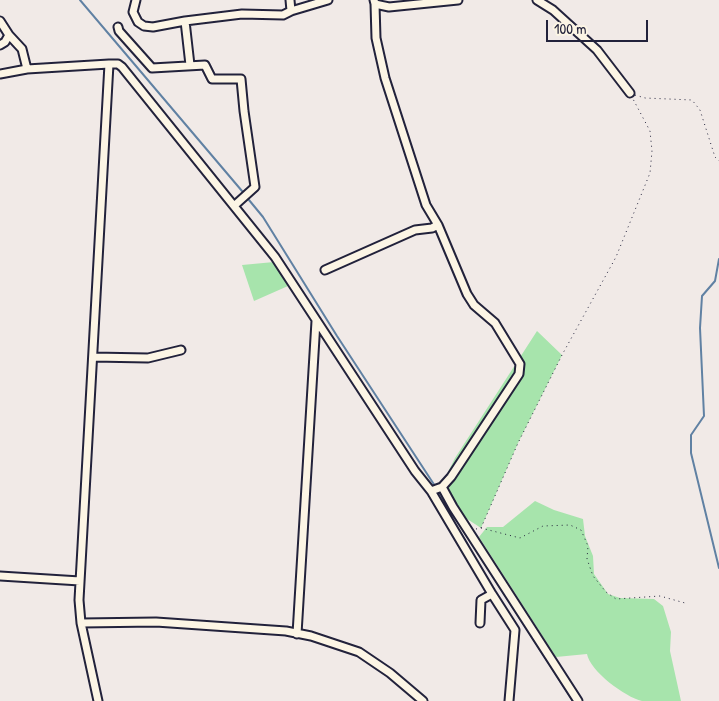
<!DOCTYPE html>
<html>
<head>
<meta charset="utf-8">
<style>
	body { margin:0 }
	#map { position:relative; width:719px; height:701px; overflow:hidden; background:#f1eae7; font-family:"Patrick Hand",sans-serif }
	canvas { display:block }
	.scale { position:absolute; left:546px; top:20px; width:102px; height:22px; box-sizing:border-box; border:2px solid #22223b; border-top:0; padding-left:6px; font-size:15px; line-height:18px; white-space:nowrap; color:#22223b; -webkit-text-stroke:4px #fcf5e5; paint-order:stroke }
</style>
</head>
<body>
<div id="map">
<canvas width="719" height="701"></canvas>
<div class="scale">100 m</div>
</div>
<script>
const c = document.querySelector('canvas').getContext('2d');
c.lineJoin = 'round';
function paint(path, color) {
  c.fillStyle = color;
  c.fill(path, 'evenodd');
}
function trace(path, color, width, dash) {
  c.strokeStyle = color;
  c.lineWidth = width;
  c.lineCap = dash ? 'butt' : 'round';
  c.setLineDash(dash || []);
  c.stroke(path);
}
paint(new Path2D(`
	M 274,262 L 288,286 L 254,301 L 242,265 Z
	M 537,331 L 562,355 L 518,443 L 481,528 L 458,513 L 444,480 L 455,458 Z
	M 535,501 L 554,510 L 583,519 L 585,536 L 593,556 L 594,574 L 608,594 L 620,598 L 654,599 L 663,606 L 671,632 L 670,651 L 681,701 C 670,701 652,701 642,701 C 625,697 590,671 587,654 L 556,657 L 479,537 L 487,527 L 503,527 Z`), '#a7e4ac');
trace(new Path2D(`
	M 80,0 L 242,191
	M 249,200 L 263,217 L 337,336 L 435,486
	M 719,259 L 715,281 L 702,296 L 700,328 L 704,416 L 691,435 L 691,453 L 719,568
	M 440,494 L 573,701`), '#6081a3', 2);
const minor = new Path2D(`
	M 136,0 L 133,12 L 138,22 L 144,26 L 153,27 L 185,21 L 242,14 L 283,15 L 291,11 L 328,0
	M 290,0 L 291,11
	M 374,0 L 375,4 L 389,7 L 458,0
	M 537,0 L 553,10 L 597,50 L 630,93
	M 375,4 L 376,38 L 385,78 L 426,205 L 438,225
	M 0,21 L 9,35 L 22,49 L 27,69
	M 185,21 L 190,65
	M 118,27 L 119,31 L 152,68 L 205,65 L 212,79 L 241,79 L 244,111 L 255,187 L 235,205
	M 0,45 L 5,42 L 9,35
	M 0,74 L 27,69 L 109,64 L 118,64 L 122,67 L 275,257 L 415,471 L 431,491 L 492,594
	M 325,270 L 415,230 L 432,228 L 438,225 L 467,294 L 474,305 L 495,323 L 520,364 L 519,374 L 451,477 L 442,487 L 431,491
	M 93,357 L 148,358 L 181,350
	M 442,487 L 453,507 L 578,701
	M 0,576 L 80,581
	M 81,623 L 156,622 L 286,631 L 311,636 L 359,652 L 390,673 L 423,701
	M 480,623 L 481,600 L 492,594 L 515,630 L 509,701
	M 297,634 L 316,321
	M 98,701 L 81,623 L 79,600 L 109,64`);
trace(minor, '#22223b', 11);
trace(new Path2D(`
	M 635,95 L 645,98 L 692,100 L 700,110 L 715,157 L 719,161
	M 481,528 L 518,443 L 562,355 L 616,257 L 650,173 L 652,151 L 650,131 L 633,99
	M 476,529 L 481,528 L 520,538 L 543,526 L 570,525 L 581,530 L 588,546 L 587,559 L 593,576 L 606,592 L 616,599 L 660,596 L 685,603`), '#22223b', 1, [1, 4]);
trace(minor, '#fcf5e5', 7);
</script>
</body>
</html>
